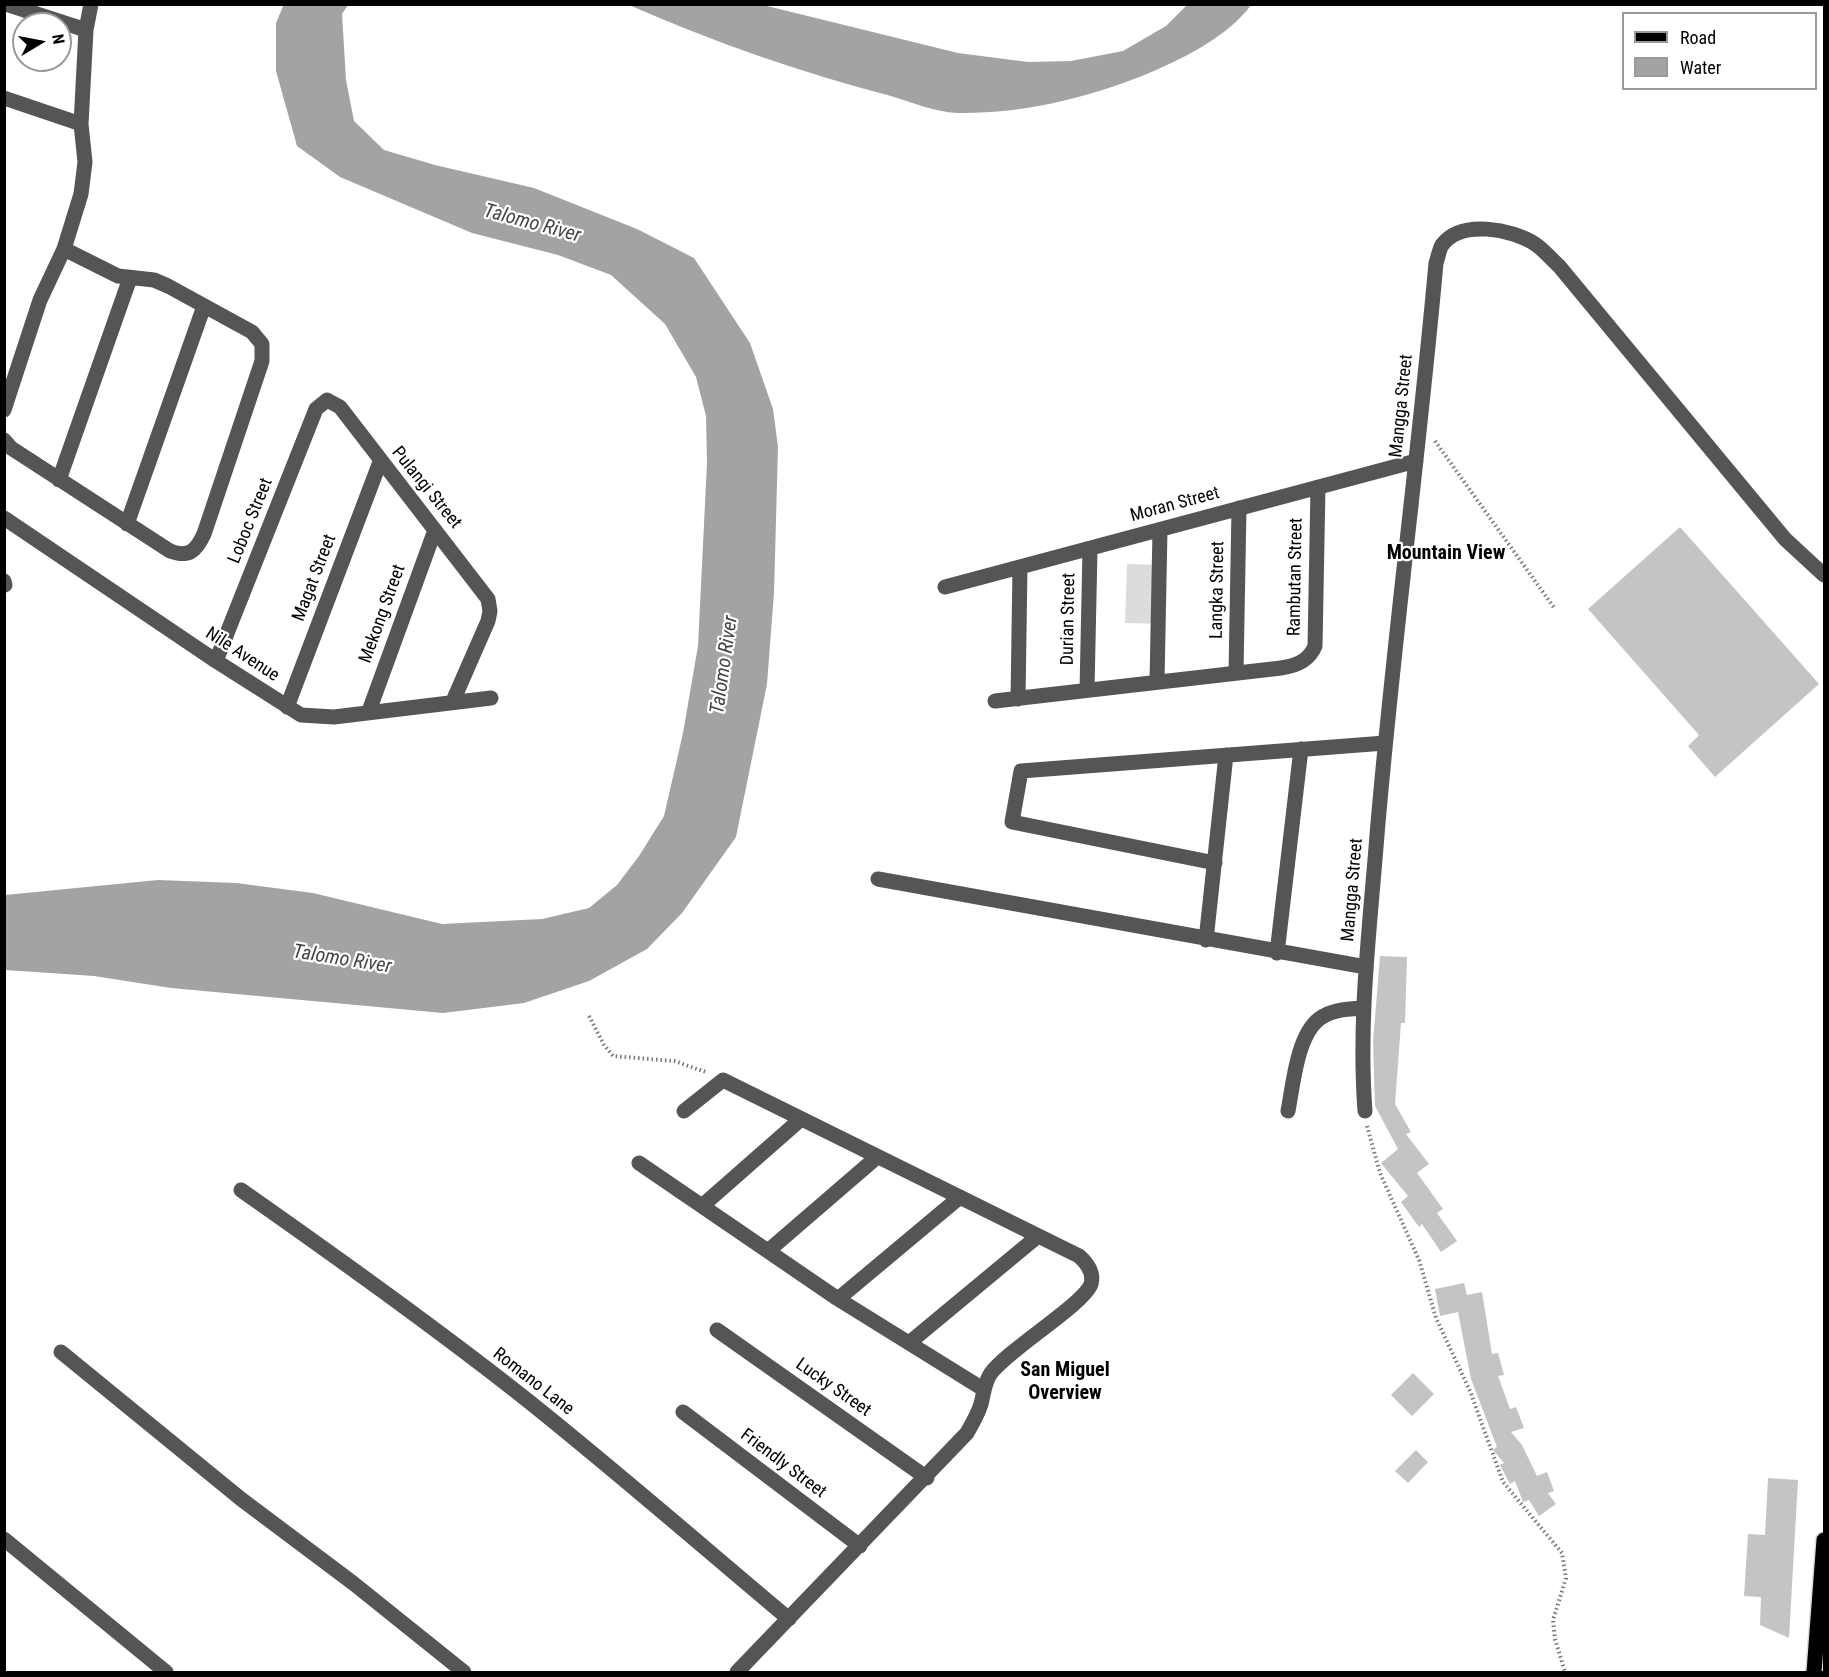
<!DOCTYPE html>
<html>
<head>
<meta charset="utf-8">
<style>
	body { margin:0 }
	#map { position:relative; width:1829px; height:1677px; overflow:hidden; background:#fff; font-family:"Roboto Condensed",sans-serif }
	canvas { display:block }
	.frame { position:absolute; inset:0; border:6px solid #000; pointer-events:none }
	.legend { position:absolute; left:1622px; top:12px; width:195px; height:78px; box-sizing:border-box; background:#fff; border:2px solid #999; margin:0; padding:8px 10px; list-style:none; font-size:18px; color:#000 }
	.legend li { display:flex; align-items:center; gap:12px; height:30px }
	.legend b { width:30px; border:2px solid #999 }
	.north { position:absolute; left:12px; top:12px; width:60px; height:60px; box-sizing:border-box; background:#fff; border:2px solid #999; border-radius:50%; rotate:80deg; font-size:16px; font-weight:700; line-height:24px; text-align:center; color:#000 }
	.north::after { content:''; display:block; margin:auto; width:21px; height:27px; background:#000; clip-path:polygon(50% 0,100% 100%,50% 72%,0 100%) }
</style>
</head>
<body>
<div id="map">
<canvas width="1829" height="1677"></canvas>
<div class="frame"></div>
<ul class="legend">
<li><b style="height:8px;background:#000"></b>Road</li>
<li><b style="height:16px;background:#a3a3a3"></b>Water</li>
</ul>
<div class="north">N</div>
</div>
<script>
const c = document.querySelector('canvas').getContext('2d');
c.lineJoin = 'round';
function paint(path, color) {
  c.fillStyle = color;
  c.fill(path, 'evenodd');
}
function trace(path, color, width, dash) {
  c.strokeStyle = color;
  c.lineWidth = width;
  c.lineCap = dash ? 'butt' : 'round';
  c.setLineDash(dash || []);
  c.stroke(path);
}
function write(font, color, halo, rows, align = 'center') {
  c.font = font + ' "Roboto Condensed",sans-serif';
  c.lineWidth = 4.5;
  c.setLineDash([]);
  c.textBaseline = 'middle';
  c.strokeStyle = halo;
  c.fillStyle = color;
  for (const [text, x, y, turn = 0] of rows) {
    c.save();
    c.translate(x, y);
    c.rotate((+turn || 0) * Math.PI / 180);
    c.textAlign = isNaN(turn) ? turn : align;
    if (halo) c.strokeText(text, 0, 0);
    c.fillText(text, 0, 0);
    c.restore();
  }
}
paint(new Path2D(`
	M 1127,564 L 1166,565 L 1165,624 L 1125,623 Z`), '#dcdcdc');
paint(new Path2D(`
	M 284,4 L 348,5 L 342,14 L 346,80 L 354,121 L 384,150 L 435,165 L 534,188 L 637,229 L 694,258 L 750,343 L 773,409 L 778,447 L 774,593 L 767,684 L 736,837 L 682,913 L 647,949 L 589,981 L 524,1003 L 443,1013 L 171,988 L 94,976 L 5,970 L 5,895 L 158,880 L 236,883 L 313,893 L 442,924 L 542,919 L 589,908 L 617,885 L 639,856 L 664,816 L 683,733 L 698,646 L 707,463 L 706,416 L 696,377 L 665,324 L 611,275 L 558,255 L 472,233 L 340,177 L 297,146 L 276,71 L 276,23 Z
	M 629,5 L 763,5 L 958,53 L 1028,62 L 1071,61 L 1123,51 L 1166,26 L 1187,5 L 1251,5 C 1228,37 1179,61 1142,76 C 1083,99 1020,114 957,113 C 935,112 911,102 891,96 C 802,73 713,42 629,5 Z`), '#a3a3a3');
paint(new Path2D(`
	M 1680,527 L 1819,684 L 1715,777 L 1688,746 L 1699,735 L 1588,609 Z
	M 1380,956 L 1407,957 L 1405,1023 L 1401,1023 L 1395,1104 L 1411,1132 L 1406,1134 L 1429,1164 L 1417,1173 L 1443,1209 L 1437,1213 L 1457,1241 L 1441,1252 L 1422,1224 L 1419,1227 L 1401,1202 L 1408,1196 L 1381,1163 L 1398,1149 L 1375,1106 L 1373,1042 Z
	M 1464,1283 L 1467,1295 L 1482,1292 L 1492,1354 L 1498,1353 L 1504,1375 L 1498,1376 L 1510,1409 L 1516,1407 L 1524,1428 L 1511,1432 L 1522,1445 L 1537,1476 L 1547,1472 L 1554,1491 L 1548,1493 L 1556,1504 L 1539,1516 L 1529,1500 L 1523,1502 L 1515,1481 L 1510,1484 L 1500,1465 L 1504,1463 L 1493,1450 L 1497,1447 L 1471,1379 L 1458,1312 L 1440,1316 L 1435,1289 Z
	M 1413,1373 L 1434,1394 L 1412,1416 L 1391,1395 Z
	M 1416,1450 L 1428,1462 L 1408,1483 L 1395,1471 Z
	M 1768,1478 L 1798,1480 L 1789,1638 L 1760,1625 L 1761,1597 L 1744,1596 L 1748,1534 L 1765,1535 Z`), '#c4c4c4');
const major = new Path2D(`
	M 1814,1672 L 1824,1540`);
trace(major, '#dbdbdb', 18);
trace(new Path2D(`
	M 1435,441 L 1555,609
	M 589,1016 L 604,1045 L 613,1056 L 674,1061 L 706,1072
	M 1367,1126 L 1380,1173 L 1419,1260 L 1436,1318 L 1470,1391 L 1503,1482 L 1562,1553 L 1566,1578 L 1553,1620 L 1555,1639 L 1565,1672`), '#777', 4, [1.5, 3]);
trace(new Path2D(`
	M 6,4 L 86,30
	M 4,98 L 81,124
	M 4,410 L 40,300 L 64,249 L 81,194 L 85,162 L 81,124 L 86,30 L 91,4
	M 4,440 L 11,448 L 170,551 C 189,558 196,551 204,534 L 262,361 L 262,344 L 252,332 L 168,286 L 154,280 L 118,276 L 64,249
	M 59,480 L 130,278
	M 4,518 L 216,661 L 301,715 L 334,717 L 491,698
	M 127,524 L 204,306
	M 4,581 L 5,585
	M 945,587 L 1416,461
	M 216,661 L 316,409 L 327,400 L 340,407 L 488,599 L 490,611 L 488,621 L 453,701
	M 1236,673 L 1239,508
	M 1157,682 L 1160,530
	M 1087,690 L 1090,549
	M 1018,699 L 1020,567
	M 995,701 L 1281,668 C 1296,666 1309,661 1315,646 L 1318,487
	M 287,707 L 380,462
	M 369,711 L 435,530
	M 1215,863 L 1012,822 L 1021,771 L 1385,743
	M 878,879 L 1366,967
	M 1206,940 L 1226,755
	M 1277,953 L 1301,749
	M 684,1111 L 723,1080 L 1079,1256 C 1087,1263 1094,1273 1091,1284 C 1084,1304 1009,1349 991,1373 C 984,1383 984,1393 981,1404 C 978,1414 972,1424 967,1433 L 737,1672
	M 1288,1111 C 1293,1085 1297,1036 1319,1019 C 1332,1009 1349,1009 1364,1008
	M 1365,1111 C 1358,1019 1370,926 1377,835 C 1393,644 1419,454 1436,263 C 1438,258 1439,250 1442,245 C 1461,219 1512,229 1535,244 C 1543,249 1551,259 1559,266 L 1785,539 L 1824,575
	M 639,1163 L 838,1299 L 983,1389
	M 241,1190 C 338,1258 435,1327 527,1400 C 616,1471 702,1546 789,1619
	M 702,1206 L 801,1119
	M 768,1251 L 877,1157
	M 838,1299 L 960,1197
	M 717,1330 L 927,1478
	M 909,1343 L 1038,1236
	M 61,1352 L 241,1499 L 353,1583 L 464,1672
	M 683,1412 L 860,1546
	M 4,1539 L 166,1672`), '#555', 15);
trace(major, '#000', 15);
write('18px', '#000', '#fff', [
	["Mangga Street",1402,406,-84],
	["Pulangi Street",426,488,51],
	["Moran Street",1175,505,-15],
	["Loboc Street",251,521,-68],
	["Rambutan Street",1296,577,-89],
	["Magat Street",315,578,-69],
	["Langka Street",1218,590,-89],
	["Mekong Street",383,614,-70],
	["Durian Street",1069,619,-89],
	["Nile Avenue",242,655,33],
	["Mangga Street",1353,890,-85],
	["Romano Lane",533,1382,38],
	["Lucky Street",833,1388,35],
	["Friendly Street",783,1464,37]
]);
write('italic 20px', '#444', '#fff', [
	["Talomo River",532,224,15],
	["Talomo River",725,665,-82],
	["Talomo River",342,960,9]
]);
write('bold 20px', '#000', '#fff', [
	["Mountain View",1446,554],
	["San Miguel",1065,1371],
	["Overview",1065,1394]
]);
</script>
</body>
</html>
